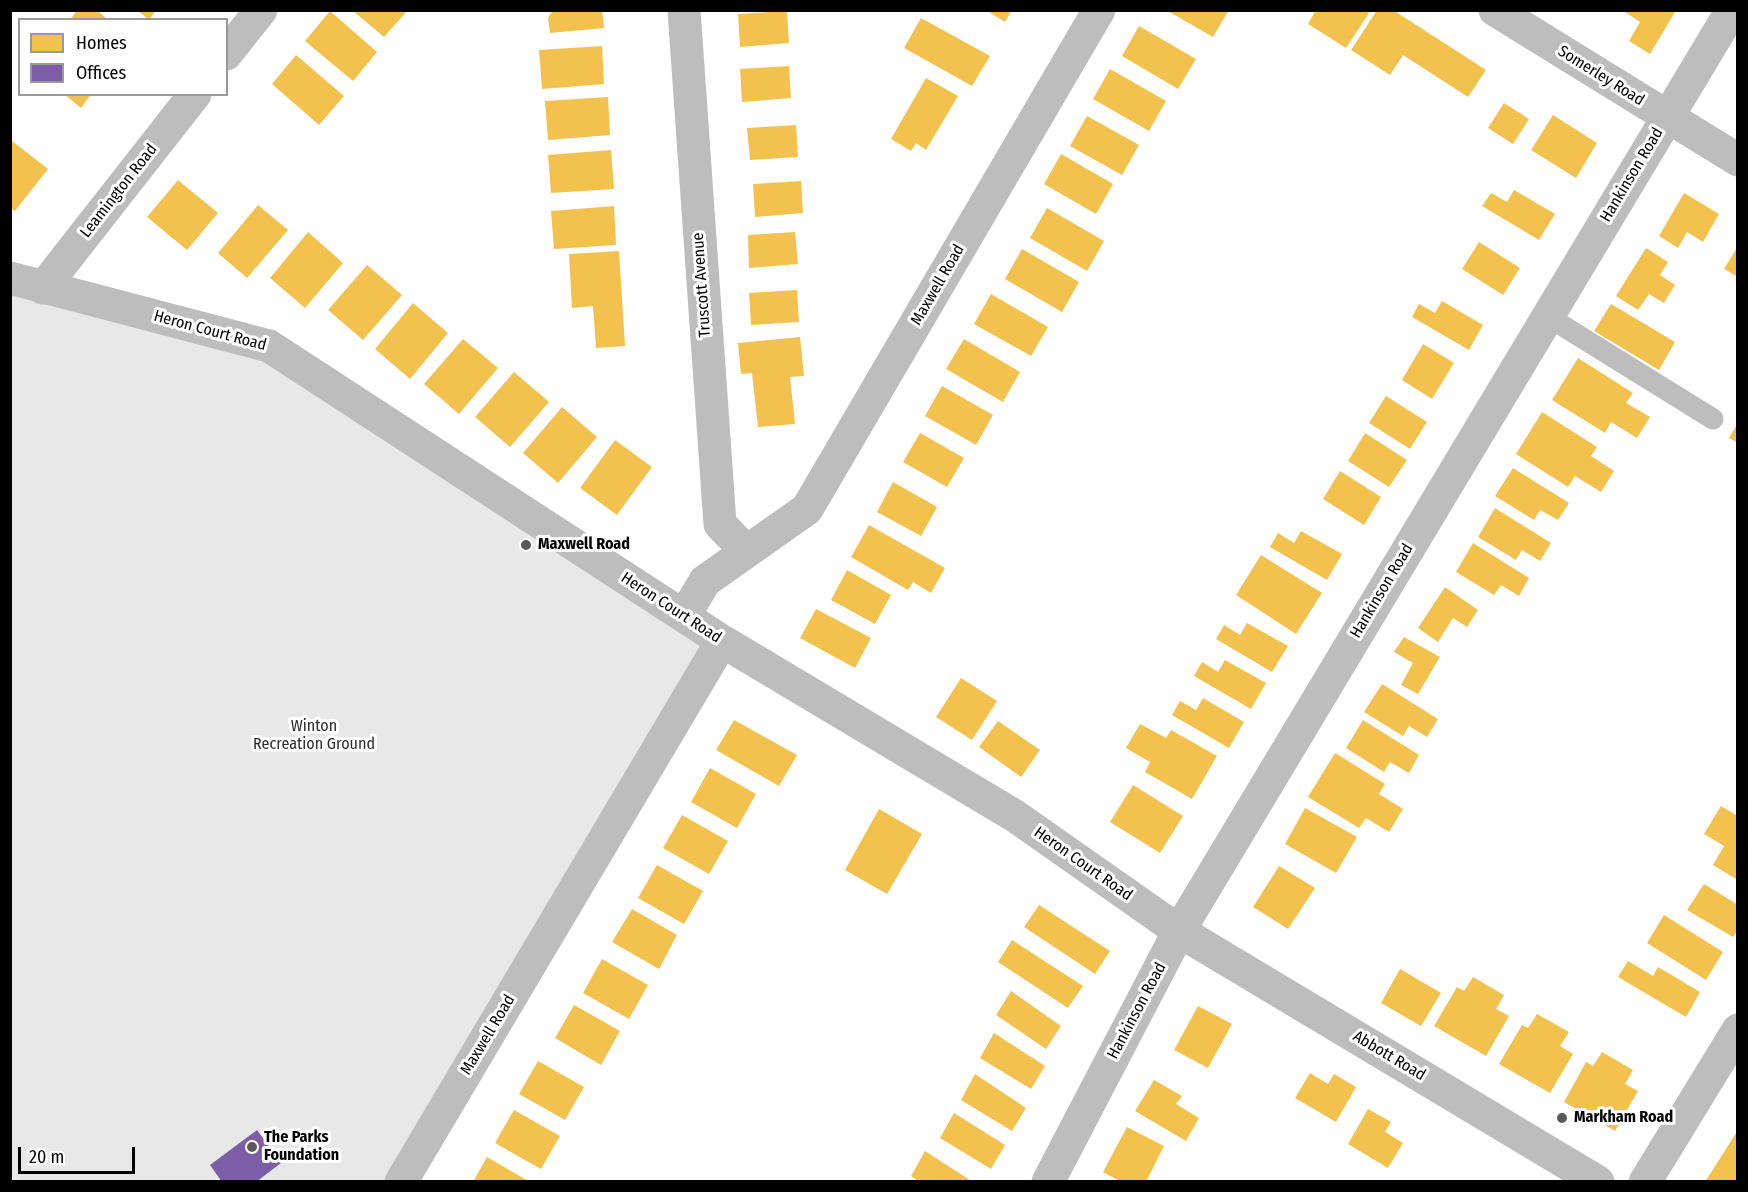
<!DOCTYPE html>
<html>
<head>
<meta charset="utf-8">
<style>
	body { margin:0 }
	#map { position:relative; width:1748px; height:1192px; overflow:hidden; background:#fff; font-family:"Fira Sans Condensed",sans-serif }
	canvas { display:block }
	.frame { position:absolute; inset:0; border:12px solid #000; pointer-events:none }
	.legend { position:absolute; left:18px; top:18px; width:210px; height:78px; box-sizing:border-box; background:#fff; border:2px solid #999; margin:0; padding:8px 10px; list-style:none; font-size:18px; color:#000 }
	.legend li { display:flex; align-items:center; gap:12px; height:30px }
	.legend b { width:30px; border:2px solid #999 }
	.scale { position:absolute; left:18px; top:1147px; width:117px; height:27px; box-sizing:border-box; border:3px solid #000; border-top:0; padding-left:8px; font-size:18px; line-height:21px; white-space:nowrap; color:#000; -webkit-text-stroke:4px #fff; paint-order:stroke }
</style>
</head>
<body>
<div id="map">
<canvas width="1748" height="1192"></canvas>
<div class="frame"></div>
<ul class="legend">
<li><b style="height:16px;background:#f2c14e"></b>Homes</li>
<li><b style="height:16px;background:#7b5ea7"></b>Offices</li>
</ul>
<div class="scale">20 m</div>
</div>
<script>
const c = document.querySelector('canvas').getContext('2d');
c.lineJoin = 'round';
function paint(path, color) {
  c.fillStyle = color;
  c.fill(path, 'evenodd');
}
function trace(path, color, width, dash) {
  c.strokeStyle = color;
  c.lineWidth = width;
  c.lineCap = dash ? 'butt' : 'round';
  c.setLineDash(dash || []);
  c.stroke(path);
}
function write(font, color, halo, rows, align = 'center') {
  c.font = font + ' "Fira Sans Condensed",sans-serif';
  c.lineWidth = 6;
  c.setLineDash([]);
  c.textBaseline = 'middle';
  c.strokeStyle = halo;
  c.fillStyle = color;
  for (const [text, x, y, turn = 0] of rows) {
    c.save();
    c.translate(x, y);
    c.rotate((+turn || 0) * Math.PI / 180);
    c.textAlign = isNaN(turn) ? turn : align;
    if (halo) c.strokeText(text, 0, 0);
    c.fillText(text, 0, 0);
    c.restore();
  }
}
paint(new Path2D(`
	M 10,278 L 269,346 L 722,641 L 401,1181 L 11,1181 Z`), '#e8e8e8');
paint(new Path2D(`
	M 77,10 L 97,10 L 108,20 L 70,20 Z
	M 137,10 L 156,10 L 149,20 Z
	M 352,10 L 408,10 L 384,37 Z
	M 553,10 L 602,10 L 604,28 L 550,33 L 548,18 Z
	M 986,10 L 1012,10 L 1005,22 Z
	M 1166,10 L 1229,10 L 1213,37 Z
	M 1316,10 L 1371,10 L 1346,48 L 1308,24 Z
	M 1377,10 L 1393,10 L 1486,70 L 1468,97 L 1403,55 L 1390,75 L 1351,50 Z
	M 1622,10 L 1672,10 L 1675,12 L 1650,54 L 1629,41 L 1640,22 Z
	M 330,11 L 377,52 L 353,81 L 305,41 Z
	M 787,11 L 789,43 L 740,47 L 738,14 Z
	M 921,18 L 990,56 L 972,86 L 904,48 Z
	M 1139,26 L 1196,59 L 1178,89 L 1122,56 Z
	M 602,46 L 604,84 L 542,89 L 539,50 Z
	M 296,55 L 344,96 L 319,125 L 272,84 Z
	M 789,66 L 791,98 L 742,102 L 740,69 Z
	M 1110,69 L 1166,101 L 1149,131 L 1093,99 Z
	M 926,78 L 958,96 L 926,150 L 916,143 L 911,151 L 891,139 Z
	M 64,94 L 91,94 L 81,108 Z
	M 608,97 L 610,135 L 548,140 L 545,101 Z
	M 1504,103 L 1529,119 L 1513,144 L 1488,128 Z
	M 1553,115 L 1597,143 L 1576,178 L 1531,150 Z
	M 1087,116 L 1139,145 L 1122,175 L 1070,146 Z
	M 796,125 L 798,157 L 750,160 L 747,128 Z
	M 12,141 L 48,169 L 15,211 L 10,208 Z
	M 611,150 L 614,189 L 551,193 L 548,155 Z
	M 1061,154 L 1113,184 L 1096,214 L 1044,184 Z
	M 178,180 L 218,213 L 187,250 L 147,217 Z
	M 801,181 L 803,213 L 755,217 L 753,184 Z
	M 1514,190 L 1555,214 L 1539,240 L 1482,206 L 1491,193 L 1507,202 Z
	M 1684,193 L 1719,214 L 1703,242 L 1687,232 L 1678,248 L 1659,236 Z
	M 258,205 L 288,230 L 247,278 L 218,253 Z
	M 614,206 L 616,245 L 554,249 L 551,211 Z
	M 1047,208 L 1104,241 L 1087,271 L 1030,238 Z
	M 308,232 L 343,263 L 305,308 L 270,278 Z
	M 795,232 L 798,264 L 749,268 L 748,235 Z
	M 1479,242 L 1520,268 L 1503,295 L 1462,269 Z
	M 1738,246 L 1738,277 L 1724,269 Z
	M 1646,248 L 1668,262 L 1660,275 L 1675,285 L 1664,303 L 1649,294 L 1638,310 L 1616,296 Z
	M 1022,249 L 1079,282 L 1062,312 L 1005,279 Z
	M 619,251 L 625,346 L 596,348 L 593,306 L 572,308 L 569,254 Z
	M 367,265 L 402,295 L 363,340 L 328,310 Z
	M 797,290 L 799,322 L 751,325 L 749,293 Z
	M 991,294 L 1048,327 L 1031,356 L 974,324 Z
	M 1442,301 L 1483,325 L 1469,350 L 1412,317 L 1419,304 L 1435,313 Z
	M 413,303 L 448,333 L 410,379 L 375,349 Z
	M 1611,304 L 1675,342 L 1659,370 L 1594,331 Z
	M 800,337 L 804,376 L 790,377 L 795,424 L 758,427 L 752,373 L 741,374 L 738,343 Z
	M 463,339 L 498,368 L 459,414 L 424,384 Z
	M 964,339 L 1020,372 L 1003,402 L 946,369 Z
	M 1423,344 L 1454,363 L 1432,399 L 1402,380 Z
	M 1578,358 L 1633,393 L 1626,403 L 1650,417 L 1637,438 L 1611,422 L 1605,433 L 1552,400 Z
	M 514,372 L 549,402 L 510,447 L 475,417 Z
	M 942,386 L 993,415 L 976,445 L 925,416 Z
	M 1386,396 L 1427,422 L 1410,449 L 1369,423 Z
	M 562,407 L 597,437 L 558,483 L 523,453 Z
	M 1542,412 L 1597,447 L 1591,456 L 1614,471 L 1601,492 L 1575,476 L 1568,487 L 1516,454 Z
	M 1738,423 L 1738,443 L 1729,438 Z
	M 920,433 L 964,458 L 947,487 L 903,462 Z
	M 1365,433 L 1407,460 L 1389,487 L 1348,461 Z
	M 615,440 L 652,467 L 617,515 L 580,488 Z
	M 1513,468 L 1569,503 L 1558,520 L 1540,510 L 1534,520 L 1495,496 Z
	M 1340,471 L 1381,497 L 1364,525 L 1323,499 Z
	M 893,482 L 937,507 L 921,536 L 877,512 Z
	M 1495,508 L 1551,543 L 1540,561 L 1522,550 L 1516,560 L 1478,537 Z
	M 869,525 L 945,568 L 931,593 L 913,582 L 908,590 L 851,557 Z
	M 1301,531 L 1342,554 L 1327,580 L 1270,547 L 1278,533 L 1294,543 Z
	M 1473,543 L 1529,578 L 1519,596 L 1501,585 L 1494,595 L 1456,572 Z
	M 1261,555 L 1322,593 L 1296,634 L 1236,595 Z
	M 847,570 L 891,595 L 875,624 L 831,600 Z
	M 1445,587 L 1478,610 L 1467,627 L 1453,618 L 1438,642 L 1418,628 Z
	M 816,609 L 871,638 L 855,668 L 800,638 Z
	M 1247,623 L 1288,646 L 1272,672 L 1216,639 L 1224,625 L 1240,635 Z
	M 1404,637 L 1440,657 L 1418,694 L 1401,685 L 1413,663 L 1394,652 Z
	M 1225,660 L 1266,683 L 1251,709 L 1194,676 L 1202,662 L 1218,672 Z
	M 961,678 L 997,701 L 972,740 L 936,717 Z
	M 1382,684 L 1438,719 L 1427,737 L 1409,726 L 1403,736 L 1364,712 Z
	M 1203,698 L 1244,722 L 1229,748 L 1172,715 L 1180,701 L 1196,710 Z
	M 734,720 L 797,755 L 779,786 L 716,750 Z
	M 1363,720 L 1419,755 L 1409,773 L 1390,762 L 1384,772 L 1346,748 Z
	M 998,721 L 1040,750 L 1021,777 L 979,747 Z
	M 1140,724 L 1166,738 L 1171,730 L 1217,756 L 1192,799 L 1145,772 L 1150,762 L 1126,748 Z
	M 1335,753 L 1385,784 L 1379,794 L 1403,809 L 1389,832 L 1366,818 L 1359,828 L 1308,797 Z
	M 710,768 L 756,794 L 737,828 L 691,802 Z
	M 1133,785 L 1183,816 L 1160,853 L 1110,822 Z
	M 1721,806 L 1738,816 L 1738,880 L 1713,865 L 1724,846 L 1704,834 Z
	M 1305,808 L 1357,837 L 1336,873 L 1285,844 Z
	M 879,809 L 922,834 L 887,894 L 845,870 Z
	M 682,815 L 728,841 L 709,874 L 663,848 Z
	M 657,865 L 703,891 L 684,924 L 638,898 Z
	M 1279,866 L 1315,888 L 1288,929 L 1253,907 Z
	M 1704,884 L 1738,905 L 1738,930 L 1733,937 L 1687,910 Z
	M 1039,905 L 1110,951 L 1095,974 L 1024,927 Z
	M 632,909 L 677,935 L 659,969 L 612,942 Z
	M 1664,915 L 1723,952 L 1706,980 L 1647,943 Z
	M 1012,940 L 1083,986 L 1068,1008 L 998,962 Z
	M 602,959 L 648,985 L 629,1019 L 583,993 Z
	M 1628,961 L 1653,976 L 1658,967 L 1700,992 L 1686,1017 L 1618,977 Z
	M 1400,969 L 1441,993 L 1421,1026 L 1381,1003 Z
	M 1473,977 L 1504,995 L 1496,1009 L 1509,1016 L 1486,1056 L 1434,1026 L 1457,987 L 1464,991 Z
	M 1011,991 L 1061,1026 L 1046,1049 L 996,1015 Z
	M 574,1005 L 620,1031 L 601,1065 L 555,1038 Z
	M 1198,1006 L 1232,1024 L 1208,1068 L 1174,1050 Z
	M 1537,1014 L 1569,1032 L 1560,1046 L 1573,1054 L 1550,1093 L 1499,1064 L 1522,1025 L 1528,1028 Z
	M 994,1033 L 1045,1066 L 1031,1089 L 980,1058 Z
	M 1602,1052 L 1633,1070 L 1625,1084 L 1638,1091 L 1615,1131 L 1564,1102 L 1586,1062 L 1593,1066 Z
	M 538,1061 L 584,1087 L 565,1120 L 519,1094 Z
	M 1310,1073 L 1328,1084 L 1334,1074 L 1356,1087 L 1336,1122 L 1295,1098 Z
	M 975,1074 L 1026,1108 L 1012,1131 L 961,1100 Z
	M 1154,1080 L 1182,1096 L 1176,1104 L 1199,1118 L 1186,1141 L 1135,1111 Z
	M 1368,1109 L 1391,1122 L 1385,1132 L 1403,1143 L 1388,1168 L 1348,1144 Z
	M 514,1110 L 560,1136 L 541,1169 L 495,1143 Z
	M 954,1113 L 1005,1145 L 991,1169 L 940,1138 Z
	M 1127,1127 L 1164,1146 L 1146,1182 L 1121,1182 L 1103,1172 Z
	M 1738,1130 L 1738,1182 L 1705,1182 Z
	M 925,1151 L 973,1182 L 920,1182 L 911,1176 Z
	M 487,1157 L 530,1182 L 473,1182 Z`), '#f2c14e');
paint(new Path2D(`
	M 257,1130 L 281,1163 L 256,1182 L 222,1182 L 210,1165 Z`), '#7b5ea7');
trace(new Path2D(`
	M 1547,316 L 1713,419`), '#bdbdbd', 21);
trace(new Path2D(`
	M 684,10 L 720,524 L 745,550
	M 1495,10 L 1738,160
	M 226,54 L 261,10
	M 10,278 L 269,346 L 722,641 L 1015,816 L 1179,931 L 1598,1182
	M 43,288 L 195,94
	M 684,616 L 705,581 L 807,509 L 1099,10
	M 401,1182 L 722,641
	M 1048,1182 L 1179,931 L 1732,10
	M 1645,1182 L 1738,1030`), '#bdbdbd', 33);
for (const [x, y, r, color] of [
	[526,545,6,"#595959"],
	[1562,1118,6,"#595959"],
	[252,1147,6,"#595959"]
]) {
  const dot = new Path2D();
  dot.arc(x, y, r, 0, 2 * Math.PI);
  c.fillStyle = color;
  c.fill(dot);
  trace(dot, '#fff', 2);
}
write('16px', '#000', '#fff', [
	["Somerley Road",1601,76,32],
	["Hankinson Road",1632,175,-59],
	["Leamington Road",119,191,-52],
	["Truscott Avenue",702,285,-94],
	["Maxwell Road",938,285,-60],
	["Heron Court Road",210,331,15],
	["Hankinson Road",1382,591,-59],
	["Heron Court Road",671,608,33],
	["Heron Court Road",1083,864,35],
	["Hankinson Road",1137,1011,-62],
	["Maxwell Road",488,1035,-59],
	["Abbott Road",1389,1056,31]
]);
write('bold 16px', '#000', '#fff', [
	["Maxwell Road",538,545],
	["Markham Road",1574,1118],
	["The Parks",264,1138],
	["Foundation",264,1156]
], 'left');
write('16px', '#2d2d2d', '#fff', [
	["Winton",314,727],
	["Recreation Ground",314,745]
]);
</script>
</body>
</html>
